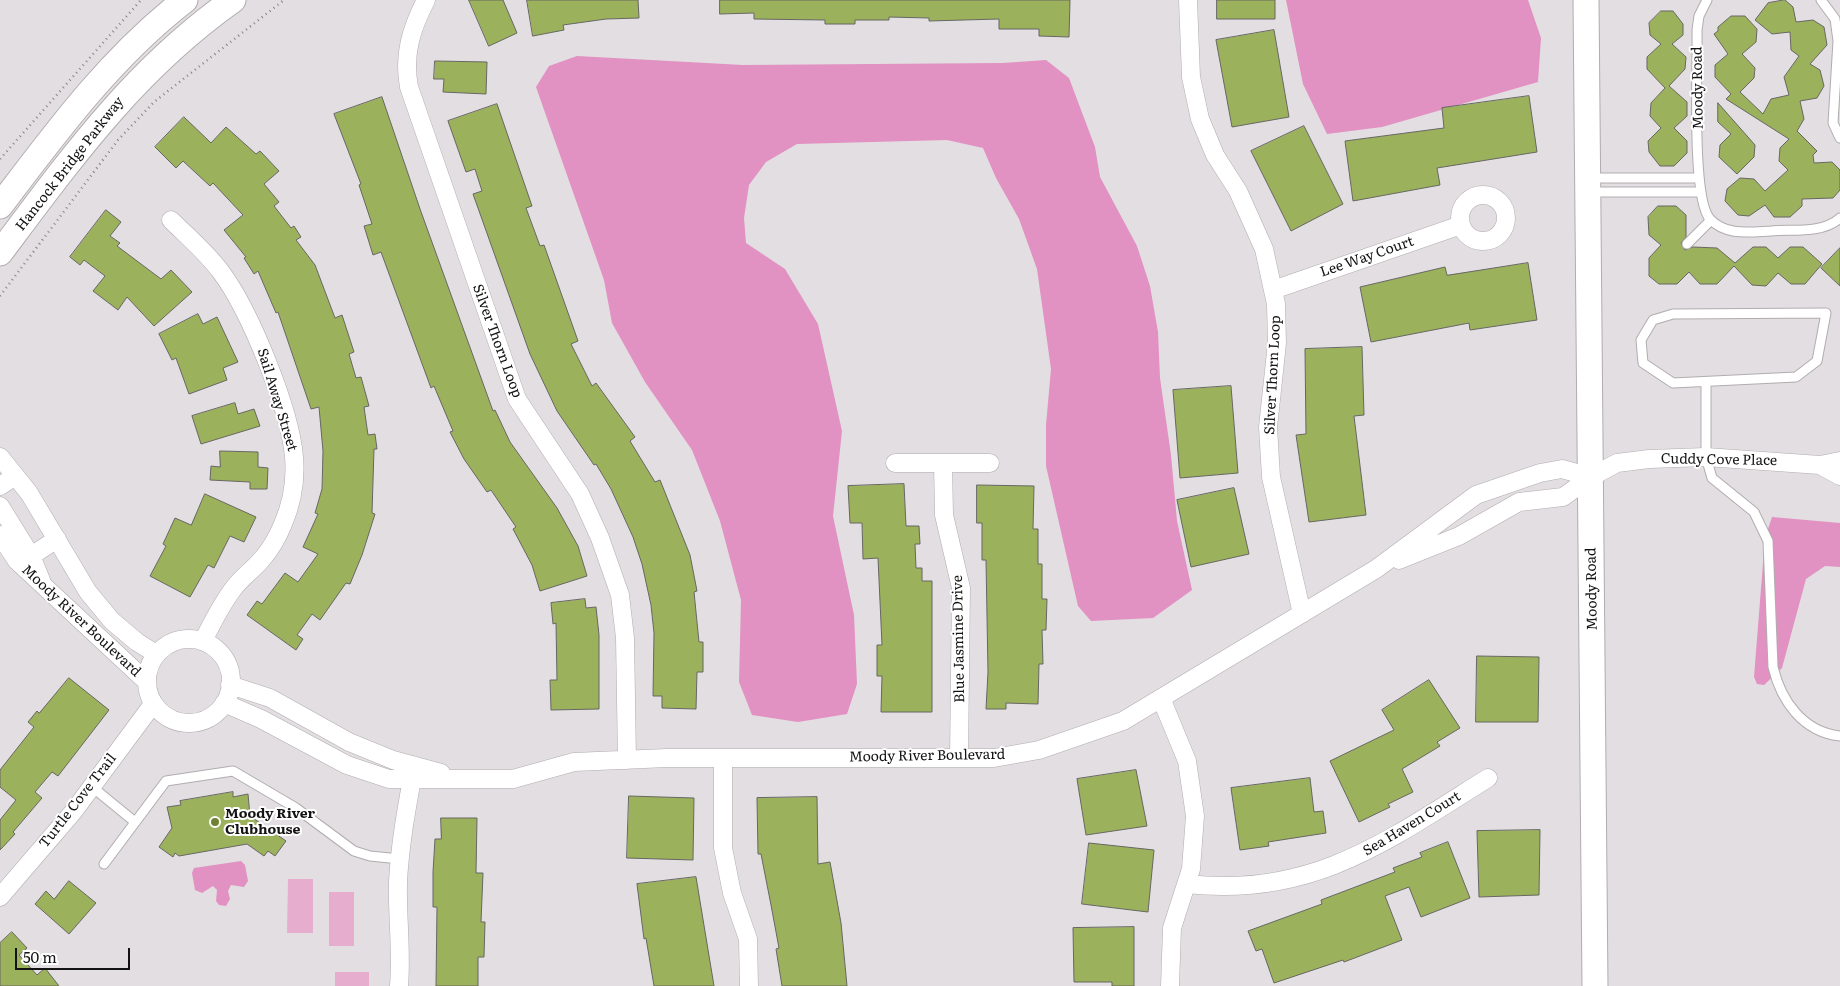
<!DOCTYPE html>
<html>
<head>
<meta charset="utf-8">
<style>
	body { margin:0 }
	#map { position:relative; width:1840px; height:986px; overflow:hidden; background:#e3dee1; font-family:Literata,serif }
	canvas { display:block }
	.scale { position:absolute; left:15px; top:948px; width:115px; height:22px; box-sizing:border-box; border:2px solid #141314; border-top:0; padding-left:6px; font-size:15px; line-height:18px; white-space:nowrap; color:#141314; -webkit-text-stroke:4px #fff; paint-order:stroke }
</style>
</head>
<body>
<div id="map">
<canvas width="1840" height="986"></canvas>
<div class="scale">50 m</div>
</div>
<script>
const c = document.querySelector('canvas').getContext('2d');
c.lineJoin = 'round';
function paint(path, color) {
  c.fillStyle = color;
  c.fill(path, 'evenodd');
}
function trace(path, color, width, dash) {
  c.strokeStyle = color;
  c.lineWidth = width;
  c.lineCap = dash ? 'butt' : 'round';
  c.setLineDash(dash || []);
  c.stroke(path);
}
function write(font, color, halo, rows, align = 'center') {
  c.font = font + ' Literata,serif';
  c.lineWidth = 4;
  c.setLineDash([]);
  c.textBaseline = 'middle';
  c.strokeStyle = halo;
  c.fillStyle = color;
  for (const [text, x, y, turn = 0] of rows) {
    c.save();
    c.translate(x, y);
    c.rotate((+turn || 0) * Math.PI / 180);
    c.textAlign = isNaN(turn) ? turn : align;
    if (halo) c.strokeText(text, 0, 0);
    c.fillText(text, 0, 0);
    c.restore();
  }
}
paint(new Path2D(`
	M 288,879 L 313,879 L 313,933 L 287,933 Z
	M 329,892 L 354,892 L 354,946 L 329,946 Z
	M 335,972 L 369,972 L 369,986 L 335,986 Z`), '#e7adcf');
paint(new Path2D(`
	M 1286,0 L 1528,0 L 1541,38 L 1538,82 L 1382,127 L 1327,134 L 1303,84 Z
	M 577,56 L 743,65 L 1003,63 L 1046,60 L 1069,78 L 1095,147 L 1100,177 L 1137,246 L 1150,286 L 1158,332 L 1160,378 L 1171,455 L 1177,521 L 1192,590 L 1153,618 L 1091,621 L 1078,606 L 1046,466 L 1046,425 L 1051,369 L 1037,269 L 1019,219 L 996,178 L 983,148 L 947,140 L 797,144 L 766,162 L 749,185 L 744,218 L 746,243 L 785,269 L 818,324 L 842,431 L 833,516 L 854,615 L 857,684 L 847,714 L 798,722 L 752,715 L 739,682 L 741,600 L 720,521 L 692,450 L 645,382 L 612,323 L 604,280 L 536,87 L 549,66 Z
	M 1772,517 L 1840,523 L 1840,567 L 1825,566 L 1806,579 L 1782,668 L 1764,685 L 1757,684 L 1754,677 L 1765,538 Z
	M 241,861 L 245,865 L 248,881 L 244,887 L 231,885 L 228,891 L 230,899 L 226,906 L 219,905 L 216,901 L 217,890 L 213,886 L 202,893 L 195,890 L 192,873 L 194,868 Z`), '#e191c2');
const building = new Path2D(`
	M 469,0 L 503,0 L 517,33 L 489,46 Z
	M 527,0 L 638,0 L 639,18 L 606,19 L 563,25 L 564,30 L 533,36 Z
	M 720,0 L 1070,0 L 1069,37 L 1039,36 L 1039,29 L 999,29 L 999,19 L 929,21 L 929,18 L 889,17 L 889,20 L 855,20 L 855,24 L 825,24 L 825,20 L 754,19 L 754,13 L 720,14 Z
	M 1217,0 L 1275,0 L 1275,19 L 1217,19 Z
	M 1785,0 L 1793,7 L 1796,22 L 1813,20 L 1824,27 L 1827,45 L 1810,64 L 1820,70 L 1824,86 L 1817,98 L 1800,101 L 1804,119 L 1797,131 L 1817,151 L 1813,155 L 1814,163 L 1832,162 L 1840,170 L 1840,190 L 1833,198 L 1802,199 L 1802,206 L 1790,217 L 1774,217 L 1765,205 L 1749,216 L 1738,215 L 1725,201 L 1727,189 L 1740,178 L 1754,179 L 1765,191 L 1788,170 L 1779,161 L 1780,148 L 1789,139 L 1726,99 L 1731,94 L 1715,77 L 1715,65 L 1728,54 L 1714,34 L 1718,31 L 1718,27 L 1731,16 L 1745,16 L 1757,29 L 1756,42 L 1742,54 L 1755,68 L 1754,78 L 1740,92 L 1763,114 L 1771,99 L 1789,95 L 1784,77 L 1799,56 L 1791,50 L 1790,32 L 1772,34 L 1755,20 L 1768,3 Z
	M 1661,11 L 1673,11 L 1683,24 L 1683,35 L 1672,44 L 1686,57 L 1685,69 L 1669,86 L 1687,102 L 1687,116 L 1674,128 L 1687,141 L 1687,153 L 1674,166 L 1660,166 L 1649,152 L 1648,141 L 1661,128 L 1650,116 L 1651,103 L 1665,88 L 1647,69 L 1647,57 L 1661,44 L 1650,35 L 1649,23 Z
	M 1274,30 L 1289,117 L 1232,127 L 1216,40 Z
	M 435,61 L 487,62 L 486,94 L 443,92 L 444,79 L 434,79 Z
	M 1529,96 L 1537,152 L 1437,168 L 1440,185 L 1353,201 L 1345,141 L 1444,128 L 1442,108 Z
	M 382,97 L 420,209 L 493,411 L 495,410 L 510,442 L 557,508 L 578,546 L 587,576 L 540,591 L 532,565 L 513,529 L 516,527 L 491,490 L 487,492 L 464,459 L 450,432 L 453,431 L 434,386 L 431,388 L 381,252 L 373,255 L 364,226 L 372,224 L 359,185 L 361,184 L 334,114 Z
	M 1718,103 L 1755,145 L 1754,157 L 1737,174 L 1719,157 L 1720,145 L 1731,134 L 1718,122 Z
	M 497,104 L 532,206 L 526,208 L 540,246 L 544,245 L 578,341 L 571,344 L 592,386 L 596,383 L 635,437 L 630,441 L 655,482 L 660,480 L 690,555 L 697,591 L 694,592 L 699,642 L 703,642 L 703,672 L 697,672 L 696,709 L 662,708 L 662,696 L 653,696 L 654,633 L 651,605 L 642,564 L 633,537 L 611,489 L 596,464 L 594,465 L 557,411 L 530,354 L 473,194 L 482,191 L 475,169 L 466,172 L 448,121 Z
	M 184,117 L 211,143 L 226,127 L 256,154 L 260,151 L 279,171 L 264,184 L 279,202 L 274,206 L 291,228 L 294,226 L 301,237 L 296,240 L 315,265 L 335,318 L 342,315 L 354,352 L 349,354 L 356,378 L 361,377 L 369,406 L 364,407 L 368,435 L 375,434 L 377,449 L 374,449 L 372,513 L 375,514 L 362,555 L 350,584 L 346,583 L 320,620 L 312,614 L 297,635 L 303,639 L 296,650 L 247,615 L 257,601 L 262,604 L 285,573 L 298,582 L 318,554 L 303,547 L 318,514 L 315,513 L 322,489 L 323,451 L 319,407 L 311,409 L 278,312 L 276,313 L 258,271 L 254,274 L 244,258 L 246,257 L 224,230 L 243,215 L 213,183 L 210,186 L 183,161 L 176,168 L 155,147 Z
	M 1304,126 L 1343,204 L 1291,231 L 1251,151 Z
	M 1658,206 L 1676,206 L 1686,215 L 1686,237 L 1681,243 L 1685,250 L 1693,247 L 1717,248 L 1735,263 L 1753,247 L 1766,247 L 1778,258 L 1790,247 L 1803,247 L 1822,264 L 1805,284 L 1791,284 L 1778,273 L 1766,286 L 1752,285 L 1734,266 L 1717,284 L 1700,284 L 1689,272 L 1677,284 L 1659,284 L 1649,276 L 1649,258 L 1661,245 L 1649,235 L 1648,217 Z
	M 106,210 L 121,222 L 110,236 L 120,243 L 117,246 L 161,279 L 171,270 L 192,292 L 154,326 L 127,297 L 118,310 L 93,291 L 105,276 L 84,260 L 80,265 L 70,257 Z
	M 1840,248 L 1840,286 L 1821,268 Z
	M 1528,263 L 1537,320 L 1470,330 L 1469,323 L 1371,342 L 1360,287 L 1445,267 L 1447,275 Z
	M 198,314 L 203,324 L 217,317 L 238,362 L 223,368 L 227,380 L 189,394 L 176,358 L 172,360 L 159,334 Z
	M 1362,347 L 1364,415 L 1354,416 L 1366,515 L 1309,522 L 1296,435 L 1306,434 L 1305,349 Z
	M 1231,386 L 1238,473 L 1180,478 L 1173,390 Z
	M 235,403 L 238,414 L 254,409 L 260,426 L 201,444 L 192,416 Z
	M 220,451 L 258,452 L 258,467 L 268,468 L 267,489 L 250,489 L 250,482 L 210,480 L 211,466 L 220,467 Z
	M 904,484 L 906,526 L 919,526 L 920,544 L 915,544 L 916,568 L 922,568 L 922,581 L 932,581 L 932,712 L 881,712 L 882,676 L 877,676 L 877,645 L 882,645 L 878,558 L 863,559 L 862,523 L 850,523 L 848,486 Z
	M 977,485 L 1034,486 L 1033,529 L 1038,529 L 1038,564 L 1042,564 L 1042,599 L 1047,599 L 1046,630 L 1042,630 L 1043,664 L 1039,664 L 1038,704 L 1006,703 L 1006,709 L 986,709 L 988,672 L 986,560 L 982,560 L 982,523 L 977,523 Z
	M 1234,488 L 1249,554 L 1191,567 L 1177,500 Z
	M 205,494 L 256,517 L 244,542 L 230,536 L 214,568 L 208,565 L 190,597 L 150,576 L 166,546 L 163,544 L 175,518 L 191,525 Z
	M 585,599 L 586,608 L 596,607 L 599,635 L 599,709 L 551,710 L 550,680 L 557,680 L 556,623 L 553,624 L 551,603 Z
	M 1477,656 L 1539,657 L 1538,722 L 1476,722 Z
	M 69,678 L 109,710 L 58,776 L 52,772 L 35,792 L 42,798 L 13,832 L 15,834 L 0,850 L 0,820 L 16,800 L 0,787 L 0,770 L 34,727 L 28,722 L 37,711 L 39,713 Z
	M 1429,680 L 1460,728 L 1437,742 L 1440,746 L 1402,769 L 1413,792 L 1388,804 L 1390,807 L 1359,822 L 1330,761 L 1394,730 L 1382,710 Z
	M 1136,770 L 1147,826 L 1086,835 L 1077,779 Z
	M 1310,778 L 1314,812 L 1323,811 L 1326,833 L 1268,842 L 1269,846 L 1240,850 L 1231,788 Z
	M 233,792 L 233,797 L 248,794 L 250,816 L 286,841 L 275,856 L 268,851 L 264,856 L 247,844 L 179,856 L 175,853 L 173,857 L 159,847 L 172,828 L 167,807 L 181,805 L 180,801 Z
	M 629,796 L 694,798 L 693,860 L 627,858 Z
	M 817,797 L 818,864 L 830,862 L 841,923 L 847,986 L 782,986 L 776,949 L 779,948 L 771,905 L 761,854 L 758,854 L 757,798 Z
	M 441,818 L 477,818 L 476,873 L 483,873 L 481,922 L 485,922 L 484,957 L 478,957 L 478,986 L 436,986 L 437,907 L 433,907 L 433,872 L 435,839 L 441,839 Z
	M 1540,830 L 1539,895 L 1479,897 L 1477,831 Z
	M 1448,842 L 1470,898 L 1421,917 L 1409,887 L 1385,896 L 1402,940 L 1344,962 L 1343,960 L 1274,983 L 1262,949 L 1256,951 L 1248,931 L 1322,904 L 1321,900 L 1395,872 L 1393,868 L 1422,857 L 1420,853 Z
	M 1089,843 L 1154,850 L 1148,912 L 1082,904 Z
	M 696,877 L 714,986 L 654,986 L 646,938 L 644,939 L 637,884 Z
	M 69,881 L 96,903 L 69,934 L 35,904 L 46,891 L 54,899 Z
	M 1134,927 L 1134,986 L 1112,986 L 1112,982 L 1074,982 L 1073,928 Z
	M 12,932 L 27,948 L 19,955 L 37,975 L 45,968 L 59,986 L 0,986 L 0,943 Z`);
paint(building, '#9cb15c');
trace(building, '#666763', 1);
const lane = new Path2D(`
	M 1707,0 L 1699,16 L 1697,30 C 1698,64 1691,199 1710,219 C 1726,236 1749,232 1771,231 C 1793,229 1822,234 1840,218
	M 1821,0 L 1835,19 L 1838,41 L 1833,123 L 1840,138
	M 1589,178 L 1699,178
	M 1588,192 L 1700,192
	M 1687,244 L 1711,220
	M 1826,313 L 1817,361 L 1796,377 L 1673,383 L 1643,363 L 1641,340 L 1653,320 L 1673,314 Z
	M 1706,382 L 1706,457 L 1712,478 L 1754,512 L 1768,541 L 1773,667 C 1781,701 1803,732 1840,736
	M 91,786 L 135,822
	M 104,864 L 166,781 L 233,771 L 296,808 L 354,851 L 370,856 L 400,859`);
const street = new Path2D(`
	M 426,0 C 411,29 403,55 409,87 L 517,399 L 580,494 L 600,538 L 620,595 L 625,638 L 627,760
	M 1188,0 L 1191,77 L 1200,119 L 1215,155 L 1238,191 L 1264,249 L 1276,304 L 1277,343 L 1268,427 L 1271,477 L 1302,614
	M1460 218a23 23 0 1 1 46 0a23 23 0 1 1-46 0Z
	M 171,220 C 188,237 207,253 221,272 C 250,311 290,409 294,457 C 296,480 292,503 283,524 C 278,536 271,549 262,559 C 253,570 241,578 233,589 C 221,605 212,623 203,641
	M 1273,290 L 1461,225
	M 0,457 L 29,493 L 88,592 L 112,621 L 137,642 L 156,654
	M 895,463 L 990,463
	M 943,463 L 944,515 L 961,588 L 959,758
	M 1820,465 L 1840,476
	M 0,486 L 15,476
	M 0,506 L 31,556 L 41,580
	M 0,535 L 17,561 L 147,682
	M 21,560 L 31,556 L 57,539
	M 1399,560 L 1459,536 L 1519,502 L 1563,497 L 1591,477 L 1617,463 L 1649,459 L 1706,457 L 1820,465 L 1840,461
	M147 681a42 42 0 1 1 84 0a42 42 0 1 1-84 0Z
	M 230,685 L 270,698 L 349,742 L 393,760 L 441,773
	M 1161,698 L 1187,761 L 1195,816 L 1191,869 L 1172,928 L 1170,986
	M 224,703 L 261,719 L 347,765 L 389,779 L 513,779 L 574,762 L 667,758 L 994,758 L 1039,750 L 1123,721 L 1376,569 L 1476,495 L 1540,473 L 1562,469 L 1591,477
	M 723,758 L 723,848 L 732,893 L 748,939 L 749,986
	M 1187,884 C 1312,898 1387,841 1488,778
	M 0,897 L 73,812 L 153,704
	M 399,986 C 402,951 397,917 398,882 C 400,843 407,806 414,768`);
const secondary = new Path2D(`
	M 1586,0 L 1595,986
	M 0,206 C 56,132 111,57 185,0
	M 0,253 C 72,157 134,70 233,0`);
trace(lane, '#b1acaf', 11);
trace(street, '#b1acaf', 19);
trace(secondary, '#b1acaf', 27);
trace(new Path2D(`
	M 0,159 L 141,0
	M 0,296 L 118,140 L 154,102 L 284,0`), '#888587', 2.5, [1, 4]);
trace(lane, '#fff', 9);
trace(street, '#fff', 18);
trace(secondary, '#fff', 25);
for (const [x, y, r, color] of [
	[215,822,5,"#708232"]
]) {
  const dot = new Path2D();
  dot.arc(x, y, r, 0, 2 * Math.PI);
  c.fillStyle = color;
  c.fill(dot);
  trace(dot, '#fff', 2);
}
write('14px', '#141314', '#fff', [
	["Moody Road",1698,88,-91],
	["Hancock Bridge Parkway",70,164,-52],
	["Lee Way Court",1367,257,-19],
	["Silver Thorn Loop",497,341,70],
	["Silver Thorn Loop",1273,375,-87],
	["Sail Away Street",277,400,73],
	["Cuddy Cove Place",1719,460,1],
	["Moody Road",1592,589,-91],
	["Moody River Boulevard",81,621,43],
	["Blue Jasmine Drive",959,639,-91],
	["Moody River Boulevard",927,756,-1],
	["Turtle Cove Trail",78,801,-52],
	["Sea Haven Court",1412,824,-31]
]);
write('bold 14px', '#141314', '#fff', [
	["Moody River",225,814],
	["Clubhouse",225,830]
], 'left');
</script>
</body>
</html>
